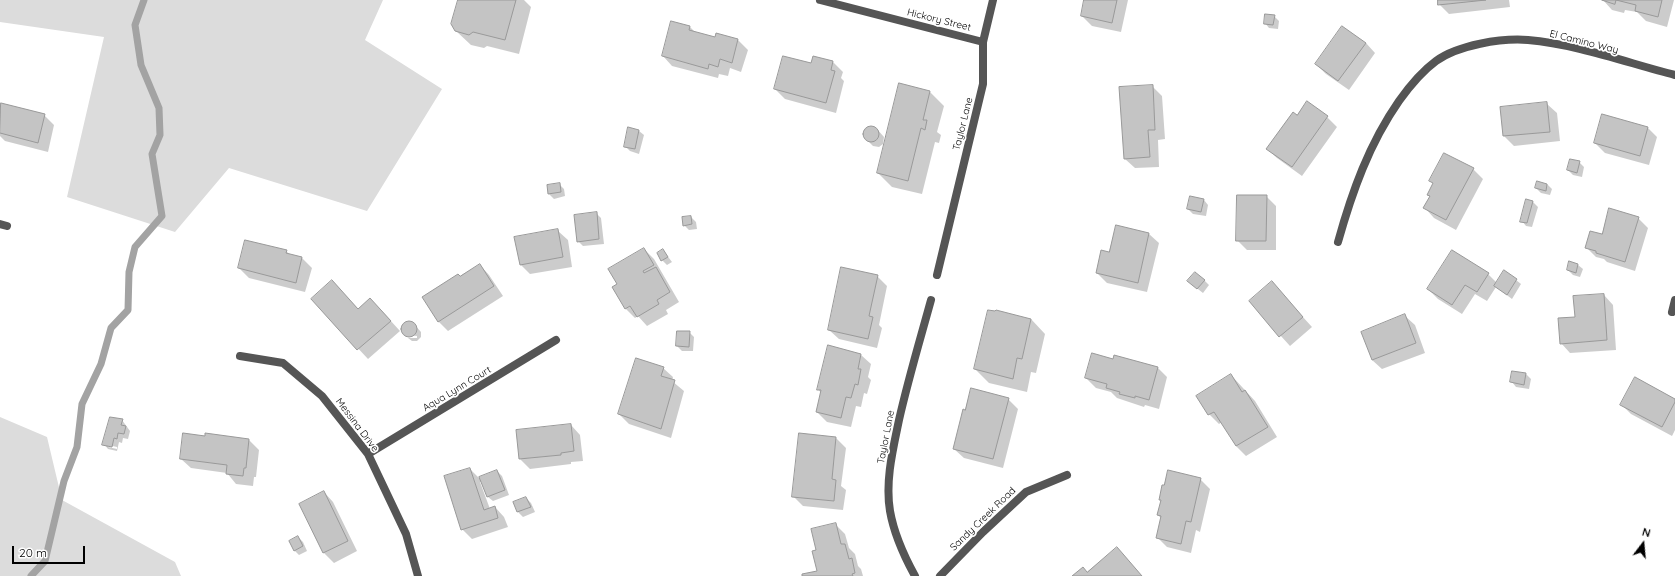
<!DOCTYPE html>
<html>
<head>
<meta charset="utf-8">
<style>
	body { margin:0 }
	#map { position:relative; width:1675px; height:576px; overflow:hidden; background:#fff; font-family:Quicksand,sans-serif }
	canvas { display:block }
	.north { position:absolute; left:1623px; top:524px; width:40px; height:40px; -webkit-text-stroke:3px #fff; paint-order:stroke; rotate:16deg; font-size:11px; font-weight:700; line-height:16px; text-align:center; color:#000 }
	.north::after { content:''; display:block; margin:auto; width:14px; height:18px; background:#000; clip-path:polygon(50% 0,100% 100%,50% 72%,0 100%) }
	.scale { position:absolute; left:12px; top:546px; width:73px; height:18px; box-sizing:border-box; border:2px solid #000; border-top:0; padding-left:5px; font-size:12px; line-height:14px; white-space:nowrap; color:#000; -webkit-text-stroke:3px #fff; paint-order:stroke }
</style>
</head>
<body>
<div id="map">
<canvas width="1675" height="576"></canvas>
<div class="north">N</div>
<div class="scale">20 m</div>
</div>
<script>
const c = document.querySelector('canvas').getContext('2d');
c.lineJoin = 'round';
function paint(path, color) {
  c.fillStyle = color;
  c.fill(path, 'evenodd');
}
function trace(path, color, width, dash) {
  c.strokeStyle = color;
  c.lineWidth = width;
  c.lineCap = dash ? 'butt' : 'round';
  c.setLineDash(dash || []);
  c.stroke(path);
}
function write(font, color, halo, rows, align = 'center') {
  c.font = font + ' Quicksand,sans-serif';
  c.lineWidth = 3.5;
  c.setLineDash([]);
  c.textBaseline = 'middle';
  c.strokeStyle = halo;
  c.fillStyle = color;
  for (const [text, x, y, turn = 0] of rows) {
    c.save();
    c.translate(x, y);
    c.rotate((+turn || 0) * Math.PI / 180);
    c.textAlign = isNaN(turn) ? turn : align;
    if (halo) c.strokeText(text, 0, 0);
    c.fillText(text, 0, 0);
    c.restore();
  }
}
paint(new Path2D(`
	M 0,0 L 383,0 L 365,40 L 442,89 L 367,211 L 229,168 L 175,232 L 67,197 L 104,37 L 0,22 Z
	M 0,417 L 47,437 L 62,500 L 175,562 L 181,576 L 0,576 Z`), '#dcdcdc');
paint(new Path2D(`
	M 459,0 L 524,0 L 531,7 L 519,54 L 487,46 L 484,48 L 471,45 L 456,31 Z
	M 1085,0 L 1128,0 L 1121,32 L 1092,26 L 1082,16 Z
	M 1439,0 L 1509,0 L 1510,7 L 1449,14 L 1439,4 Z
	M 1603,0 L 1674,0 L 1667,27 L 1646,21 L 1637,12 L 1625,10 L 1624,13 L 1612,10 Z
	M 1274,16 L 1279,21 L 1278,29 L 1269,28 L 1265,23 Z
	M 672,22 L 690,27 L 696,33 L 716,38 L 738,40 L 748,50 L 741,72 L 730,68 L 728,76 L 719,74 L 718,78 L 672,66 L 663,56 Z
	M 1366,43 L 1375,53 L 1349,90 L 1326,74 L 1316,64 Z
	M 813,57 L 833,62 L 843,72 L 841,78 L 844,81 L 836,113 L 785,99 L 775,89 L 811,64 Z
	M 899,84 L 930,92 L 944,106 L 937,132 L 941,135 L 939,143 L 935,142 L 922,194 L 892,187 L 878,173 Z
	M 1152,86 L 1162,96 L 1165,139 L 1158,140 L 1159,167 L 1135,168 L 1125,159 Z
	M 1307,103 L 1327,117 L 1337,127 L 1302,176 L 1277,158 L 1267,149 L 1298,116 Z
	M 1547,104 L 1557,113 L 1560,141 L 1514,146 L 1504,136 L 1501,108 Z
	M 2,105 L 44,115 L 54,125 L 48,152 L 5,141 L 0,136 L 0,112 Z
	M 870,127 L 876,128 L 884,137 L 883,144 L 879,147 L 873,146 L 864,137 L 865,130 Z
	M 1647,127 L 1657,137 L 1649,165 L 1605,153 L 1595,143 Z
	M 629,128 L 639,131 L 644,135 L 639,154 L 630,151 L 625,146 Z
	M 1579,162 L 1584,167 L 1582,177 L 1573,175 L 1568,170 Z
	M 1473,169 L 1483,179 L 1456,230 L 1434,218 L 1425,208 L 1430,197 L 1428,195 L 1434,184 L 1431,181 Z
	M 559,184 L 564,189 L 565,196 L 554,199 L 549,194 Z
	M 1547,184 L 1552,189 L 1550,195 L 1541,193 L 1536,188 Z
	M 1266,196 L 1276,206 L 1276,250 L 1247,250 L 1237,240 Z
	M 1204,200 L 1208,205 L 1206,216 L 1193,214 L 1188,209 Z
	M 1533,202 L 1538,207 L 1532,227 L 1526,226 L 1522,221 Z
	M 596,213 L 601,218 L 604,244 L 583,246 L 578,241 Z
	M 691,217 L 696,222 L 697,229 L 689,230 L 684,225 Z
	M 1638,218 L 1648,228 L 1635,271 L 1607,262 L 1604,259 L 1596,257 L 1586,247 L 1602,236 Z
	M 1116,226 L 1149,234 L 1159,243 L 1147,292 L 1107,283 L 1097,273 L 1109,253 Z
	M 558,231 L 568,240 L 572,267 L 530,274 L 520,264 Z
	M 644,249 L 654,259 L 679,302 L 666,310 L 668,314 L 647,326 L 638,316 L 635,318 L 625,308 L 618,285 Z
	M 663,250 L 672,262 L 667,265 L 662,260 Z
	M 286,251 L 290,255 L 302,258 L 312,268 L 305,292 L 249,278 L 239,268 Z
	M 480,265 L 489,275 L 503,296 L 448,331 L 438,321 Z
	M 1578,265 L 1583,269 L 1580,277 L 1573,275 L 1568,270 Z
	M 1488,274 L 1497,283 L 1516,280 L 1521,284 L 1512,299 L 1496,287 L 1487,301 L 1475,294 L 1462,314 L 1438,299 L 1428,289 Z
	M 877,276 L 887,286 L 879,325 L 882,328 L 877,348 L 839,339 L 829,330 Z
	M 1204,280 L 1209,285 L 1203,293 L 1194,286 Z
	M 1272,283 L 1312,327 L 1290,346 L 1250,302 Z
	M 341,291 L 359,310 L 380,309 L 400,331 L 368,359 L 312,299 Z
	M 1604,295 L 1613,305 L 1616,350 L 1570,353 L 1561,343 Z
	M 1405,316 L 1415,325 L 1425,353 L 1382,369 L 1372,360 Z
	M 1031,319 L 1045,334 L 1036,373 L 1031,372 L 1027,392 L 989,383 L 975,369 Z
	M 408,322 L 413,323 L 421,332 L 421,337 L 417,341 L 412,341 L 408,338 L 417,338 L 417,336 L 406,335 L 403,332 L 403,326 Z
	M 689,332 L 694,337 L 693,351 L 682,351 L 677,346 Z
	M 861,355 L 871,364 L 868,377 L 871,380 L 867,394 L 864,393 L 861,407 L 856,406 L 851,427 L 827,422 L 817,412 L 821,393 L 818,389 Z
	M 1114,360 L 1157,367 L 1167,377 L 1159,409 L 1145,405 L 1144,407 L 1117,398 L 1111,392 L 1096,388 L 1086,378 Z
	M 663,368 L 673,377 L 672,381 L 684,391 L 671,438 L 629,424 L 619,414 Z
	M 1526,374 L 1531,379 L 1529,389 L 1516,387 L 1512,382 Z
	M 1231,375 L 1255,401 L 1277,437 L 1246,456 L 1236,446 L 1222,422 L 1219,424 L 1209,414 Z
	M 1008,399 L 1018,409 L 1003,468 L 964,458 L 954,449 L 966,411 Z
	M 1675,400 L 1675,430 L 1672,436 L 1631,414 L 1622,405 Z
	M 122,420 L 130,431 L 128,439 L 123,438 L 122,443 L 119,442 L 117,451 L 108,449 L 104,444 ZM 108,445 L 117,447 L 117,449 L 108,447 Z
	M 571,425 L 580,435 L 583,461 L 571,462 L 571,464 L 530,469 L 520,459 Z
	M 206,435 L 249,440 L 259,450 L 256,477 L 254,477 L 253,486 L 236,484 L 227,473 L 191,468 L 181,459 L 206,437 Z
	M 836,438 L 846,448 L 841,486 L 846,490 L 843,510 L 803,506 L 793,496 Z
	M 470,469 L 482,481 L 480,482 L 490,509 L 495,507 L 504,517 L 508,527 L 472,539 L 462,529 Z
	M 497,471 L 502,476 L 509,495 L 493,501 L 488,497 L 480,477 Z
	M 1200,479 L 1210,489 L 1200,532 L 1196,530 L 1191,553 L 1167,547 L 1157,537 L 1161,518 L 1158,515 L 1162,501 L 1160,500 Z
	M 324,492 L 333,502 L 357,551 L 334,563 L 324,553 L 300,504 Z
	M 526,498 L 531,503 L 535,512 L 523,517 L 518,512 L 514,502 Z
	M 835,524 L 845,534 L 849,548 L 855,554 L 858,566 L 861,569 L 863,576 L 803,576 L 818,572 L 817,551 Z
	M 298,537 L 303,542 L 307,551 L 299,555 L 294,550 Z`), '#0003');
trace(new Path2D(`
	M 31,576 L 45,561 L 64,481 L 77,447 L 82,404 L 101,364 L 111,328 L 128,310 L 129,272 L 135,247 L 162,216 L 152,154 L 160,135 L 159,108 L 141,65 L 135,25 L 144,0`), '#a3a3a3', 7);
const building = new Path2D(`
	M 458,0 L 516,0 L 505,40 L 473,32 L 469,35 L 455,31 L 451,24 Z
	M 1084,0 L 1117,0 L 1112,23 L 1081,16 Z
	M 1438,0 L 1486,0 L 1438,5 Z
	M 1602,0 L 1662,0 L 1658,17 L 1635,11 L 1636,5 L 1616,0 L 1615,4 Z
	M 1265,14 L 1275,15 L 1273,25 L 1264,24 Z
	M 671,21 L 690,26 L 689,30 L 715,37 L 716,33 L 738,39 L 732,63 L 720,59 L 718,67 L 709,64 L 708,69 L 662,56 Z
	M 1342,26 L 1366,43 L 1338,81 L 1315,64 Z
	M 783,56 L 811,63 L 813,56 L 833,61 L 831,70 L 835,71 L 826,103 L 774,89 Z
	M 899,83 L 930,91 L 923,120 L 927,120 L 925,130 L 921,128 L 908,181 L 877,173 Z
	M 1153,85 L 1155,130 L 1148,130 L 1150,157 L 1124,159 L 1119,87 Z
	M 1307,101 L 1328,116 L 1292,167 L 1266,149 L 1293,112 L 1297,115 Z
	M 1547,102 L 1550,132 L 1503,136 L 1500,107 Z
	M 1,103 L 45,114 L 38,143 L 0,133 Z
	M 1602,114 L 1648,127 L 1640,156 L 1594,143 Z
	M863 134a8 8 0 1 1 16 0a8 8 0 1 1-16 0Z
	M 628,127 L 639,130 L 635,149 L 624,147 Z
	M 1444,153 L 1474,168 L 1446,220 L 1423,208 L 1430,196 L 1427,195 L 1433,183 L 1429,181 Z
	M 1570,159 L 1580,161 L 1577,173 L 1567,170 Z
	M 1537,181 L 1547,184 L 1546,191 L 1535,188 Z
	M 560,183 L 561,192 L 548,194 L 547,185 Z
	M 1237,195 L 1267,195 L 1266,241 L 1236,241 Z
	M 1190,196 L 1204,199 L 1201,212 L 1187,209 Z
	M 1526,199 L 1533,201 L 1527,223 L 1520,222 Z
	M 1609,208 L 1639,217 L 1625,262 L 1596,253 L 1596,251 L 1585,248 L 1590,231 L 1602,234 Z
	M 597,212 L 599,239 L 577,242 L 574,215 Z
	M 691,216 L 692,224 L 683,226 L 682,217 Z
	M 1116,225 L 1149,233 L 1138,283 L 1096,273 L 1101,250 L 1109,252 Z
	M 558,229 L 563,257 L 520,265 L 514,237 Z
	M 245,240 L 287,250 L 286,253 L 302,257 L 296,283 L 238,268 Z
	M 644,248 L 654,265 L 643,271 L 644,273 L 656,267 L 670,292 L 657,300 L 659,304 L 637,317 L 630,306 L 625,309 L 612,287 L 617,284 L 608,269 Z
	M 663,249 L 668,257 L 661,261 L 657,253 Z
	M 1452,250 L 1489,273 L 1477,292 L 1465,285 L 1452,305 L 1427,289 Z
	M 1569,261 L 1578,264 L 1576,273 L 1567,270 Z
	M 480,264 L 494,286 L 438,322 L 422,297 L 458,274 L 460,276 Z
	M 841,267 L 878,275 L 869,316 L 873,317 L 868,339 L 828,330 Z
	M 1504,270 L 1517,279 L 1507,295 L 1494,286 Z
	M 1195,272 L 1205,280 L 1197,289 L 1187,281 Z
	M 332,280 L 358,309 L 370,298 L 391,321 L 357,350 L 311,299 Z
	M 1272,281 L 1303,317 L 1279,337 L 1249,301 Z
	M 1604,294 L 1607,340 L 1560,344 L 1558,318 L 1575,317 L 1573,296 Z
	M 988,310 L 995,311 L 996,310 L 1031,319 L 1022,359 L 1017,358 L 1013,379 L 974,369 Z
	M 1405,314 L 1416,343 L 1372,360 L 1361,332 Z
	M401 329a8 8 0 1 1 16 0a8 8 0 1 1-16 0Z
	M 677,331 L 690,331 L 689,347 L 676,346 Z
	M 828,345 L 861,354 L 858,369 L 861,369 L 858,385 L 855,384 L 851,398 L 846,397 L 841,418 L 816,412 L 821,390 L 817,390 Z
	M 1092,353 L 1113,359 L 1114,355 L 1158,367 L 1149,400 L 1135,396 L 1135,398 L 1119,394 L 1120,392 L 1106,388 L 1107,384 L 1085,378 Z
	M 636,358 L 664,367 L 661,376 L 675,380 L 661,429 L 618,414 Z
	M 1512,371 L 1526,373 L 1524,385 L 1510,382 Z
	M 1231,374 L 1242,392 L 1245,390 L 1268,427 L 1236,446 L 1214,412 L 1208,415 L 1196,396 Z
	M 1635,377 L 1675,399 L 1675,402 L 1662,427 L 1620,405 Z
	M 971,388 L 1009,398 L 993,459 L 953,449 L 963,409 L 965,410 Z
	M 110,417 L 123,419 L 121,425 L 126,426 L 124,434 L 118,433 L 117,439 L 114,438 L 112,447 L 102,445 Z
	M 571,424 L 574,451 L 561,453 L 561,455 L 519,459 L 516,430 Z
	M 183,433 L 205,436 L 205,433 L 249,439 L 246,468 L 244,468 L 243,476 L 226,474 L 227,465 L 180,459 Z
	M 799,433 L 836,437 L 832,479 L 836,480 L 834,501 L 792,497 Z
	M 470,468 L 484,510 L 495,506 L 498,518 L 461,530 L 444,476 Z
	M 497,470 L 505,490 L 487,497 L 479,477 Z
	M 1168,470 L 1201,478 L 1191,522 L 1186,521 L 1181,544 L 1156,538 L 1161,516 L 1157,515 L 1161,500 L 1159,500 L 1162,485 L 1164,485 Z
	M 324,491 L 348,541 L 323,553 L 299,504 Z
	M 526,497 L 531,507 L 517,512 L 513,502 Z
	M 836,523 L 841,544 L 845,544 L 849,559 L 852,558 L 855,573 L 852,574 L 853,576 L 802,576 L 802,574 L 817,571 L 812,551 L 816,550 L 811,529 Z
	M 298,536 L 303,546 L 294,551 L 289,541 Z
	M 1117,547 L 1142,576 L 1072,576 L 1083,567 L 1087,572 Z`);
paint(building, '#c4c4c4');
trace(building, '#999', 1);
trace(new Path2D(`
	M 820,0 L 983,42
	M 0,224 L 7,226
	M 1338,242 C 1352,192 1369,144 1399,101 C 1409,87 1421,72 1436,61 C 1458,45 1501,38 1528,40 C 1576,44 1628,63 1675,75
	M 937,275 L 983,84 L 983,42 L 993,0
	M 1672,312 L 1675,300
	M 240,356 L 283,363 L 322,396 L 368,454 L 406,534 L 418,576
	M 368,454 L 556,340
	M 915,576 C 904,556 894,534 890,511 C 885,481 893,449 899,420 C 908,380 920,340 931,300
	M 940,576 L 983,532 L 1026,492 L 1067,475`), '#555', 8);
write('10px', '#000', '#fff', [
	["Hickory Street",939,20,14],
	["El Camino Way",1584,42,14],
	["Taylor Lane",963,124,-76],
	["Aqua Lynn Court",457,389,-31],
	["Messina Drive",357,425,53],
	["Taylor Lane",886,437,-79],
	["Sandy Creek Road",983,519,-44]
]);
</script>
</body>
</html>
